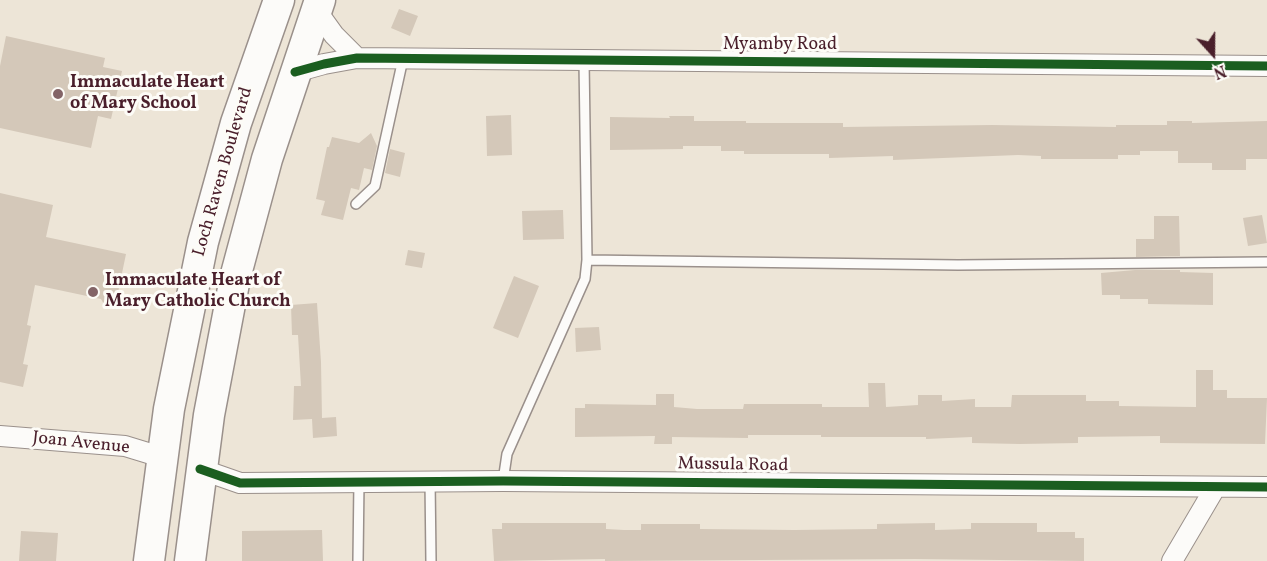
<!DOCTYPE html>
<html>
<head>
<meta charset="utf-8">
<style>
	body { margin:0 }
	#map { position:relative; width:1267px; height:561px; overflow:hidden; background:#ede5d7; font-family:Vollkorn,serif }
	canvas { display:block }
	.north { position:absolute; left:1183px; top:24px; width:60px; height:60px; -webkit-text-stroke:4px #fdfcf7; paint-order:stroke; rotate:159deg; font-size:16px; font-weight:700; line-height:24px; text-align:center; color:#4a1f2b }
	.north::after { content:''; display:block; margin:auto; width:21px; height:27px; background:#4a1f2b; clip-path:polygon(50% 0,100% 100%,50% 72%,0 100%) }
</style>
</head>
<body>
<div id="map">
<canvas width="1267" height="561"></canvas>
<div class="north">N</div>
</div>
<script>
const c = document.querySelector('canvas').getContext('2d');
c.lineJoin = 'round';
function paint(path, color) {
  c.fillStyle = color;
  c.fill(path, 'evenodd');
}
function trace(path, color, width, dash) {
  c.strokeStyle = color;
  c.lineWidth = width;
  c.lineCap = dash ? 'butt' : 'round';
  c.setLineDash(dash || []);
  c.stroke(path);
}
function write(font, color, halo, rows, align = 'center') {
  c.font = font + ' Vollkorn,serif';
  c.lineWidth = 6;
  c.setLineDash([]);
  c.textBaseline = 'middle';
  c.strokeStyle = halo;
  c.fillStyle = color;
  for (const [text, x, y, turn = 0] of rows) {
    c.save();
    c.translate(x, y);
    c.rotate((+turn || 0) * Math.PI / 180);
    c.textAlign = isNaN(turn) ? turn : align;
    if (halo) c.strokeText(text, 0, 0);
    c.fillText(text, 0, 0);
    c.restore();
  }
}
paint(new Path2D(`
	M 399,9 L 418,16 L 410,36 L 391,28 Z
	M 6,36 L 105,58 L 103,67 L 122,71 L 111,119 L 98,116 L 91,148 L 0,128 L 0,66 Z
	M 511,115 L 512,155 L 487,156 L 486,116 Z
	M 669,116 L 694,116 L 694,121 L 746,121 L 746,123 L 843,123 L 843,127 L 992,125 L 1116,127 L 1116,125 L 1167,125 L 1167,121 L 1192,121 L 1192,123 L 1267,121 L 1267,159 L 1246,159 L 1246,170 L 1212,170 L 1212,163 L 1178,163 L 1178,151 L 1140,151 L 1140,155 L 1118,155 L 1118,159 L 1041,159 L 1041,156 L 1018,155 L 893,160 L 893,156 L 829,158 L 829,154 L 744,154 L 744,151 L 721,151 L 721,146 L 683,146 L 683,149 L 610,150 L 610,117 L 670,118 Z
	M 371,133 L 377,146 L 372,170 L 364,168 L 359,190 L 351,188 L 343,220 L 321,215 L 325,201 L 316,199 L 327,147 L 329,147 L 332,137 L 359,143 Z
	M 390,149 L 405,153 L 400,177 L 385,173 Z
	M 0,193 L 53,205 L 46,237 L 126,254 L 116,302 L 112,301 L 106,308 L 101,299 L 35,285 L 27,325 L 31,326 L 23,364 L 28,365 L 23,387 L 0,382 Z
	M 563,210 L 564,239 L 523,240 L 522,211 Z
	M 1262,215 L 1267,243 L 1248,246 L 1243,218 Z
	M 1154,216 L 1179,216 L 1180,256 L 1136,257 L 1136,239 L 1154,239 Z
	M 408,250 L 425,253 L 422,268 L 405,265 Z
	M 1135,270 L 1180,270 L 1180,272 L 1213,273 L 1213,305 L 1148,304 L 1148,299 L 1120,299 L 1120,295 L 1102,295 L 1101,273 Z
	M 514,276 L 539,286 L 518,338 L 493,328 Z
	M 317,303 L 321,362 L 322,418 L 336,417 L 337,436 L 313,438 L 312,419 L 293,420 L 294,386 L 301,386 L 298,335 L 292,335 L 291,305 Z
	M 599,327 L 601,350 L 576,352 L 575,328 Z
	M 1196,370 L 1213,370 L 1213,390 L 1227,390 L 1227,398 L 1267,398 L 1265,444 L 1160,443 L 1160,436 L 1078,437 L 1078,443 L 1020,444 L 972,443 L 972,437 L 926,439 L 926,437 L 821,437 L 821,435 L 748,435 L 748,438 L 672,437 L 672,444 L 654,444 L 655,436 L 575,437 L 575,408 L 585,408 L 585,404 L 656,405 L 656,394 L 674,394 L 674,407 L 697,409 L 743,409 L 744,404 L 822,404 L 822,407 L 869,407 L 868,383 L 885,383 L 886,407 L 918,405 L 918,395 L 942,395 L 942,401 L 975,399 L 975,407 L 1011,407 L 1012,395 L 1086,395 L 1086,401 L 1119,401 L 1119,406 L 1196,407 Z
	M 502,523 L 606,523 L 606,529 L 624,530 L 641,530 L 641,524 L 700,524 L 700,529 L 794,530 L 877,529 L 877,524 L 935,523 L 935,530 L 971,529 L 971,523 L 1037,523 L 1037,532 L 1075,532 L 1075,538 L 1084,538 L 1084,561 L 915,559 L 605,561 L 605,559 L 494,561 L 492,529 L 502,529 Z
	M 322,530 L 323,561 L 242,561 L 242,531 Z
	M 21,531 L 58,533 L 56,561 L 19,561 Z`), '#d4c8b9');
const lane = new Path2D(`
	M 356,204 L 375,186 L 403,59
	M 587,260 L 958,265 L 1267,262
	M 430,480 L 431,561
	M 503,481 L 507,454 L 585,279 L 587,260 L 584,61
	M 358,561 L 359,481`);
const street = new Path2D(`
	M 316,10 L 334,35 L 357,58
	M 295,72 L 324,64 L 357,58 L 1267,66
	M 0,436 L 125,446 L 161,457
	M 200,469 L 240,483 L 503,481 L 1267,487
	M 1172,561 L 1215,488`);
const primary = new Path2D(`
	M 149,561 L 169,409 L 203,242 L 236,123 L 279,0
	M 190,561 L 209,415 L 235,278 L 267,159 L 320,0`);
trace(lane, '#9a908b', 12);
trace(street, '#9a908b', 22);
trace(primary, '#9a908b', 33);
trace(lane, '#fcfbf9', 9);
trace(street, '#fcfbf9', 20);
trace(primary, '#fcfbf9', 30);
trace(new Path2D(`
	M 295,72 L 324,64 L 357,58 L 1267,66
	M 200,469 L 240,483 L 503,481 L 1267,487`), '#1b5e20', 9);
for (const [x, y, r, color] of [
	[58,94,6,"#836467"],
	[93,292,6,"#836467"]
]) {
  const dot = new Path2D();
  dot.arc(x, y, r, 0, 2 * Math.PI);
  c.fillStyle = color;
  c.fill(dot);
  trace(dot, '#fdfcf7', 2);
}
write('18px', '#4a1f2b', '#fdfcf7', [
	["Myamby Road",780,46],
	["Loch Raven Boulevard",224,172,-74],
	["Joan Avenue",81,444,6],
	["Mussula Road",733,466,1]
]);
write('bold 18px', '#4a1f2b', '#fdfcf7', [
	["Immaculate Heart",70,84],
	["of Mary School",70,105],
	["Immaculate Heart of",105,282],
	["Mary Catholic Church",105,303]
], 'left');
</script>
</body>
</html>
